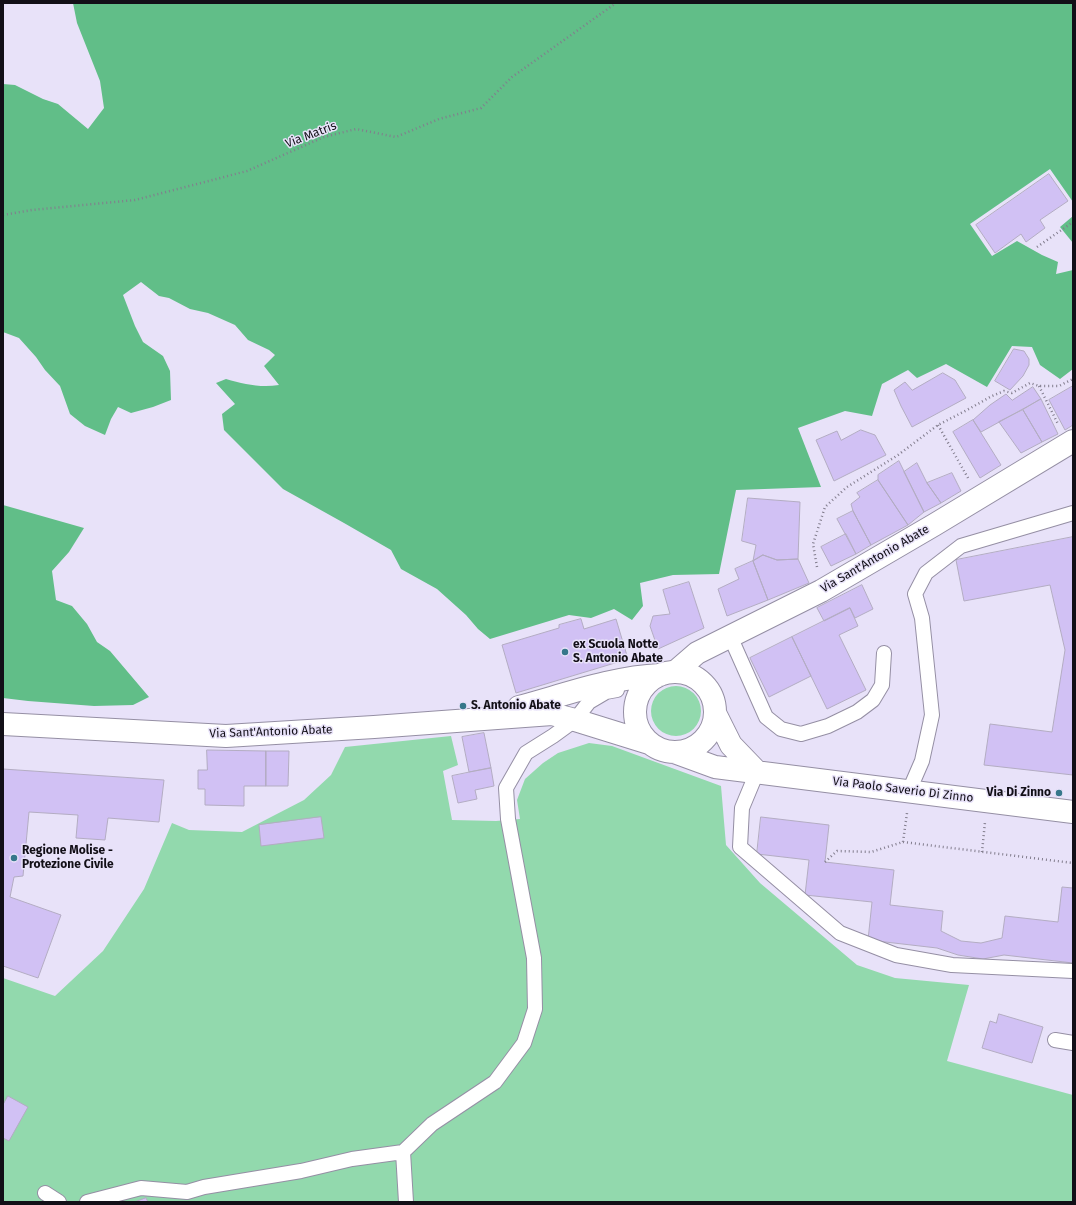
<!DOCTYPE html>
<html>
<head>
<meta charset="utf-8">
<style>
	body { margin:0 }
	#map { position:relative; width:1076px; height:1205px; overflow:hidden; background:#e8e2f9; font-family:"Fira Sans",sans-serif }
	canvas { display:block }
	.frame { position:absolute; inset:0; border:4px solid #120f17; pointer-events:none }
</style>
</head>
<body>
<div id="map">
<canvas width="1076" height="1205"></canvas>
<div class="frame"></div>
</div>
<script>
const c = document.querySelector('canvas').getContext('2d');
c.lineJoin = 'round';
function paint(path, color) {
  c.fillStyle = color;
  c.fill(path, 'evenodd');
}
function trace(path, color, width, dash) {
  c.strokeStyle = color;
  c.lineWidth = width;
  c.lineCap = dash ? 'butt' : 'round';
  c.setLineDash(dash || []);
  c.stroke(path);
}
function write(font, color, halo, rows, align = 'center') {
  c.font = font + ' "Fira Sans",sans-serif';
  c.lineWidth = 3;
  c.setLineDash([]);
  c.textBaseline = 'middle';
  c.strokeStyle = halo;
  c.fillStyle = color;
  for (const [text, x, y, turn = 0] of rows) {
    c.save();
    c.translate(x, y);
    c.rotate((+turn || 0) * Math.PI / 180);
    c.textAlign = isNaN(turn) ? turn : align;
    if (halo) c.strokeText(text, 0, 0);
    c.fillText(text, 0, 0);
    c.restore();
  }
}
paint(new Path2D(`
	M651 711a25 25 0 1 1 50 0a25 25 0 1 1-50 0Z
	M 451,736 L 458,765 L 443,771 L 452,820 L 496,821 L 520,819 L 517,800 L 525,779 L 543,763 L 558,753 L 589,743 L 612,746 L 721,786 L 726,845 L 760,883 L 857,965 L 895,978 L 969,985 L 947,1061 L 1073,1095 L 1073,1202 L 3,1202 L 3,978 L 55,996 L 103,951 L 144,889 L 172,823 L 189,830 L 242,832 L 304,800 L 331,775 L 345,747 Z`), '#92d9ad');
paint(new Path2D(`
	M 73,3 L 1073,3 L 1073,202 L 1050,169 L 970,224 L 992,256 L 1017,241 L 1042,255 L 1058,262 L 1056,274 L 1073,270 L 1073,369 L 1060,379 L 1040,365 L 1032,347 L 1012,346 L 987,387 L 946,364 L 917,378 L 908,370 L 882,384 L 872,416 L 845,411 L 798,428 L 821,487 L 736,490 L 719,574 L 673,575 L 640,583 L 643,606 L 632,620 L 614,609 L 591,618 L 569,615 L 490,639 L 478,629 L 466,615 L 437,589 L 401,569 L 391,550 L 344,523 L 283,489 L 224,430 L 222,414 L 235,404 L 216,383 L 226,379 C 244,384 260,388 279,385 L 264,366 L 275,355 L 269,350 L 248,340 L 235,325 L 208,313 L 190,309 L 169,298 L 159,296 L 141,282 L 123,295 L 135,326 L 143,342 L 163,356 L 170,371 L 171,400 L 153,407 L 131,413 L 118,407 L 111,419 L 105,435 L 85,426 L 70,414 L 60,386 L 45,370 L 36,357 L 19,338 L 3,332 L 3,84 L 15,85 L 43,99 L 58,104 L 88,129 L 104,108 L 100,81 L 77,23 Z
	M 1073,216 L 1073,243 L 1060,227 Z
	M 3,505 L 84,528 L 69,552 L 52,571 L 56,600 L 72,606 L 87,624 L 97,642 L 110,651 L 149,697 L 133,705 L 94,706 L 28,701 L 3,698 Z`), '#61be88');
const building = new Path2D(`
	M 1049,174 L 1068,201 L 1040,220 L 1045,228 L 1026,242 L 1021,234 L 995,253 L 976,225 Z
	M 1014,349 L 1024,351 L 1029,359 L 1029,365 L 1023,376 L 1010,390 L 995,381 Z
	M 943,373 L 955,380 L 966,398 L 912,427 L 901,406 L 894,390 L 905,382 L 912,390 Z
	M 1073,386 L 1073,425 L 1065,430 L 1049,400 Z
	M 1033,387 L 1041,399 L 981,432 L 973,420 L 990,405 L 1006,394 L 1012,400 Z
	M 1041,399 L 1058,434 L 1042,442 L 1023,410 Z
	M 1023,410 L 1042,442 L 1021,453 L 999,422 Z
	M 973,420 L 1001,465 L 980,478 L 953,432 Z
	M 861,430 L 875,435 L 886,455 L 834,481 L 816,440 L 837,431 L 841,440 Z
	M 899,461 L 924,512 L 908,525 L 878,480 L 878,475 Z
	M 917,463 L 927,483 L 941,503 L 924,512 L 904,472 Z
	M 952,473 L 961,491 L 941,503 L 927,483 Z
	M 878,480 L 908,525 L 871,545 L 853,511 L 851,504 L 860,497 L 857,493 Z
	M 748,498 L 800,502 L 798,559 L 777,560 L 763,555 L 753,561 L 756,545 L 742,541 Z
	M 853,511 L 871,545 L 856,554 L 837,519 Z
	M 846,534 L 856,554 L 831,566 L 821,547 Z
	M 1073,537 L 1073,775 L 984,765 L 990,724 L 1052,732 L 1065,650 L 1050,585 L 964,601 L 956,560 Z
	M 763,555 L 777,560 L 798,559 L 809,583 L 768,600 L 753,561 Z
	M 753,561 L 768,600 L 727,616 L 718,589 L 739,579 L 735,569 Z
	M 689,582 L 704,628 L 658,649 L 650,626 L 653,616 L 670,614 L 663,590 Z
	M 862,585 L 873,609 L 855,618 L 850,608 L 824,621 L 817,608 Z
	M 850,608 L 858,626 L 839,635 L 866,690 L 827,709 L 792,637 Z
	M 581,619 L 584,629 L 616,619 L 628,659 L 516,693 L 502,645 L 559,628 L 559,625 Z
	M 792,637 L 811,676 L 769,697 L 750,658 Z
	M 484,733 L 491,768 L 469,772 L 462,737 Z
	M 207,750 L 266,751 L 266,786 L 244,786 L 244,806 L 205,805 L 205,789 L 198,789 L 198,770 L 207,770 Z
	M 266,751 L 289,751 L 288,786 L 266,786 Z
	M 491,768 L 494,786 L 475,790 L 477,799 L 458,803 L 452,776 Z
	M 3,769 L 164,780 L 159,822 L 108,818 L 105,840 L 76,838 L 78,815 L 29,812 L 23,876 L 14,877 L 10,897 L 61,915 L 38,978 L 3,966 Z
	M 321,817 L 324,838 L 261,846 L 259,825 Z
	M 761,817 L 829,825 L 825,862 L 894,870 L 890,905 L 943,911 L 941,931 L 961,941 L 981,943 L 1002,938 L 1005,916 L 1058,922 L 1062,887 L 1073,888 L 1073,963 L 1004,955 L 983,959 L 958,955 L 937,948 L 868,940 L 872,902 L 805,895 L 809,860 L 757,854 Z
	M 999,1014 L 1043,1027 L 1032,1063 L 982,1048 L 990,1021 L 996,1023 Z
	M 8,1096 L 28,1107 L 9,1141 L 3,1138 L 3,1105 Z
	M 146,1198 L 148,1202 L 135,1202 Z`);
paint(building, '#d1c1f4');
trace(building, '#b3acc2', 1);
const lane = new Path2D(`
	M 730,636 L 766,717 L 781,729 L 801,734 L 828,726 L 857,712 L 873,700 L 882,685 L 884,653
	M 757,772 L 742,808 L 740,847 L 840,933 L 896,955 L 952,965 L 1073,971
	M 909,791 L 922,761 L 932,715 L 922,618 L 915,594 L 926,573 L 961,546 L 1073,513
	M 1055,1040 L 1073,1043
	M 403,1152 L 406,1202
	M 45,1193 L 59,1202
	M 87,1202 L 141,1188 L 187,1192 L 204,1187 L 301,1171 L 352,1159 L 403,1152 L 432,1124 L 495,1082 L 524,1043 L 535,1009 L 534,958 L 508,819 L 506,788 L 526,753 L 553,736 L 575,720 L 589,702 L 606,692 L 617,690`);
const street = new Path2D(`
	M 675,672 L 697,653 L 821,591 L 934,525 L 1073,441`);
const secondary = new Path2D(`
	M635 712a40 40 0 1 1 80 0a40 40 0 1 1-80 0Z
	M 519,707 C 564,695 613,677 660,675
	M 715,713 L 731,745 L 757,772
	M 3,724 L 226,736 L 374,727 L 552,714 L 575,720 L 649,743
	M 674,752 L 715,767 L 1073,812`);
trace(lane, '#958fa4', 16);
trace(street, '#958fa4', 24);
trace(secondary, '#958fa4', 24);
trace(new Path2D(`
	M 3,215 L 32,210 L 135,200 L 247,171 L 324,137 L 356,129 L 396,137 L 439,119 L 481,108 L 512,77 L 616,3
	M 1037,247 L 1073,222
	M 1039,386 L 1058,424
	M 938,425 L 968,478
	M 817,567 L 813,544 L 825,507 L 847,487 L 898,455 L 938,425 L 967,410 L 992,396 L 1004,391 L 1012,393 L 1030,383 L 1039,386 L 1059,386 L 1073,379
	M 903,842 L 1073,863
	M 982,852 L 985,822
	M 825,862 L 837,851 L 871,852 L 903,842 L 907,813`), '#827d8d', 2.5, [1, 3]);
trace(lane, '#fff', 14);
trace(street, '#fff', 22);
trace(secondary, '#fff', 22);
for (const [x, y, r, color] of [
	[565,652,4,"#36778a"],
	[463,706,4,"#36778a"],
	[1059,793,4,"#36778a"],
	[14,858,4,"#36778a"]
]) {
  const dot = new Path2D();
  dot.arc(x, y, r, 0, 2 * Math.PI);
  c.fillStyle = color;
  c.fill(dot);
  trace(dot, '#e8e2f9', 1.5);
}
write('12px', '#120f17', '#e8e2f9', [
	["Via Matris",311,135,-21],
	["Via Sant'Antonio Abate",875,559,-30],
	["Via Sant'Antonio Abate",271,732,-2],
	["Via Paolo Saverio Di Zinno",903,790,7]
]);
write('bold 12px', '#120f17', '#e8e2f9', [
	["ex Scuola Notte",573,645],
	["S. Antonio Abate",573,659],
	["S. Antonio Abate",471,706],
	["Via Di Zinno",1051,793,"right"],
	["Regione Molise -",22,851],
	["Protezione Civile",22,865]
], 'left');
</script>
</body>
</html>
